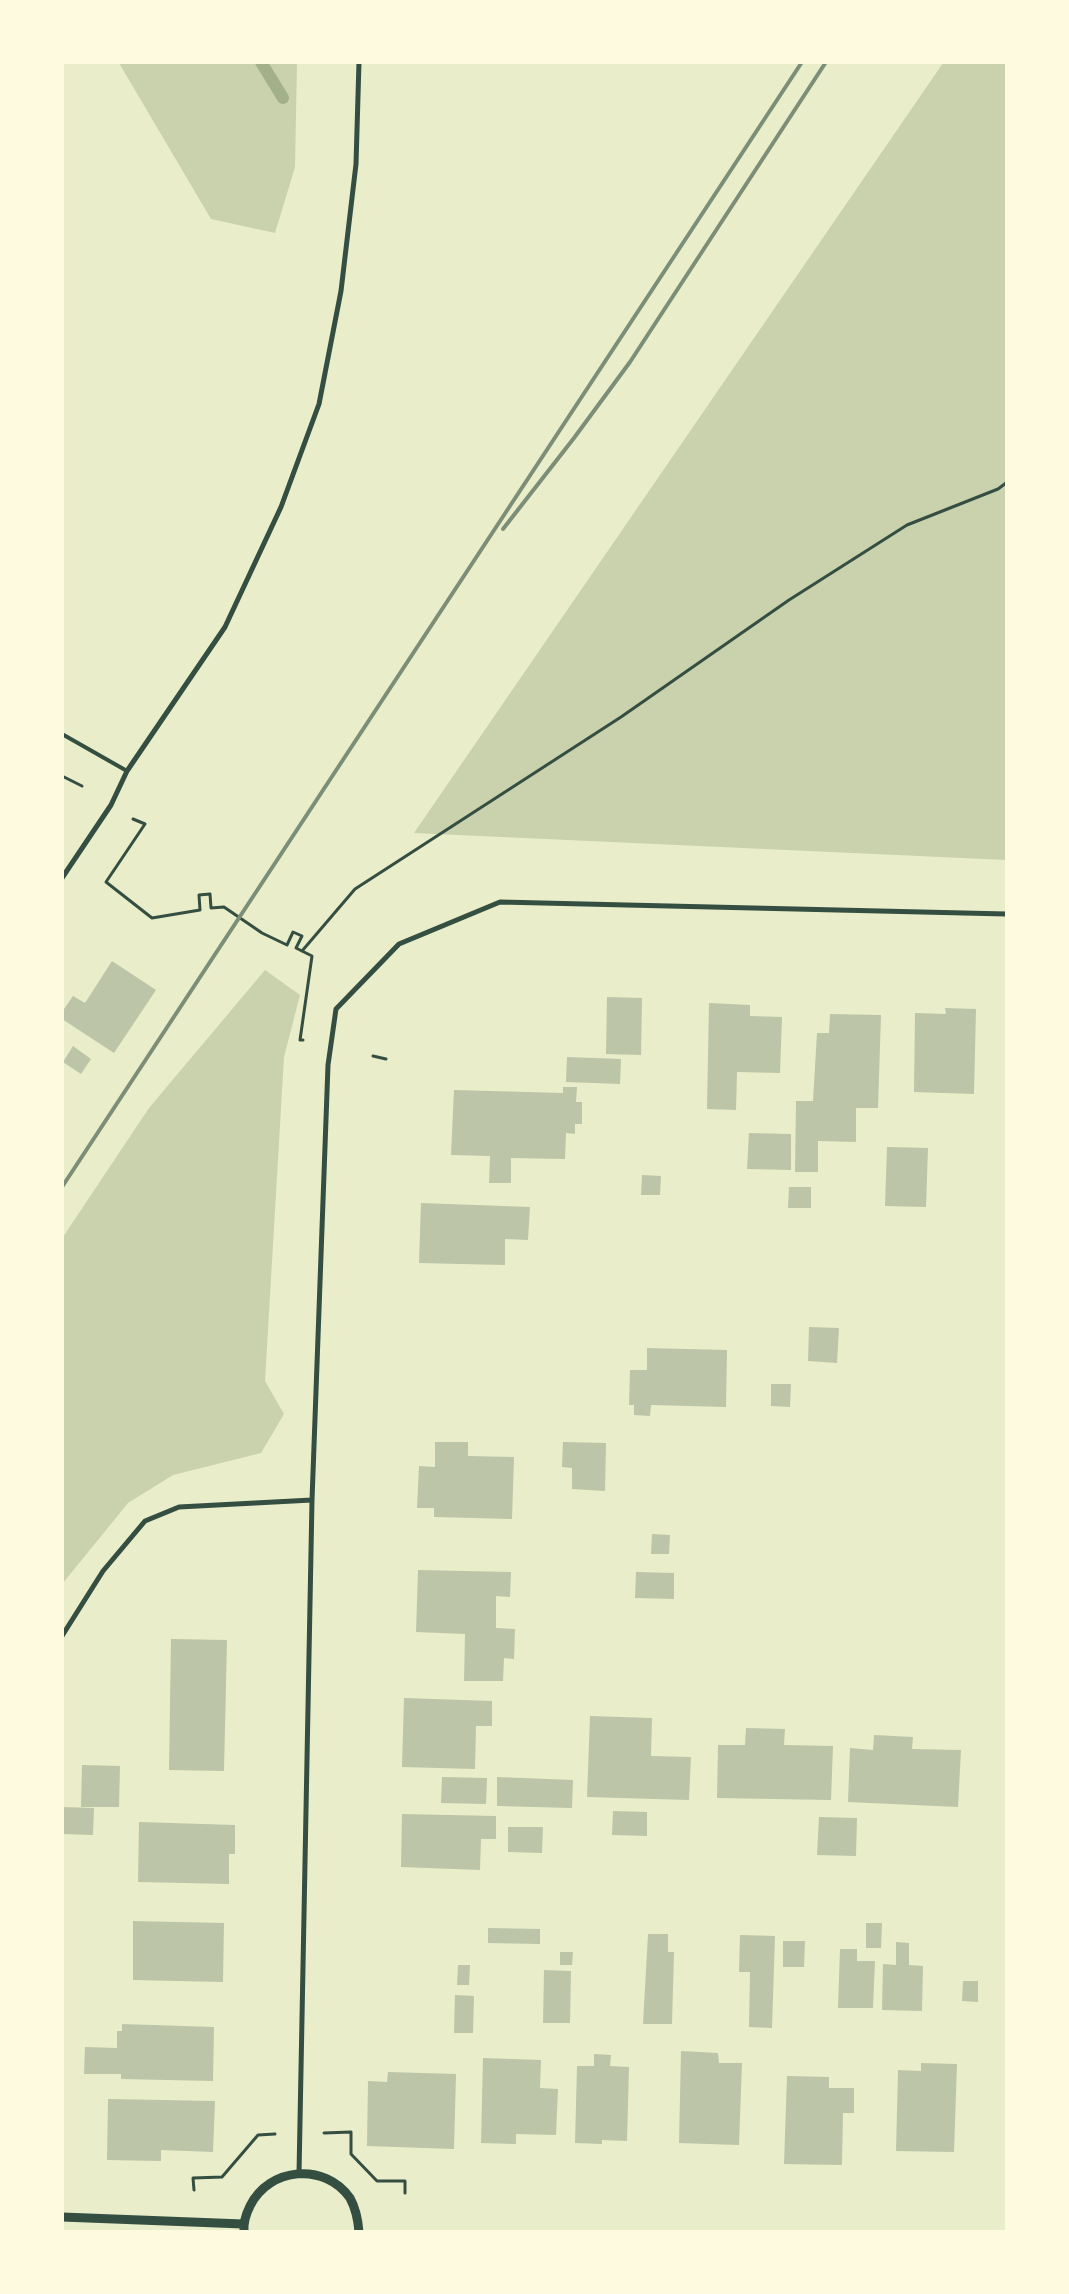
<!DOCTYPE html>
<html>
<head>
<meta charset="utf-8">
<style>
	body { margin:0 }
	#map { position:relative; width:1069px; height:2294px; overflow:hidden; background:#e9edc9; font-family:"Fira Sans",sans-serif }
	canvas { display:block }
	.frame { position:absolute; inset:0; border:64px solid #fefae0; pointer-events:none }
</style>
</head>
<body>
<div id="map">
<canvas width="1069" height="2294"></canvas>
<div class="frame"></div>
</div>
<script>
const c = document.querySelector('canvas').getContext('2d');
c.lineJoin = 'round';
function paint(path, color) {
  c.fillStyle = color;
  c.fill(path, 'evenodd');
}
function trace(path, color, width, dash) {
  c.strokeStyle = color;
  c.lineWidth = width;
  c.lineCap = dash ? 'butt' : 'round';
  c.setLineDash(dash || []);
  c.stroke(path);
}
paint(new Path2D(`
	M 119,63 L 297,63 L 295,167 L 275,233 L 211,219 Z
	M 943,63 L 1006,63 L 1006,860 L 414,833 Z
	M 265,970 L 300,995 L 284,1057 L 265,1381 L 284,1414 L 261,1453 L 173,1475 L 128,1503 L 63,1583 L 63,1237 L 149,1108 Z`), '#cad2ad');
trace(new Path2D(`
	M 261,62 L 283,98`), '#a3b18a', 12);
paint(new Path2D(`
	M 112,961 L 156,990 L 114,1053 L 62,1019 L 62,1012 L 73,996 L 85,1003 Z
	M 607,997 L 642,998 L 641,1055 L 606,1054 Z
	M 709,1003 L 750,1005 L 750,1016 L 782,1017 L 780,1073 L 737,1072 L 736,1110 L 707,1109 Z
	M 945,1008 L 976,1009 L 974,1094 L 914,1092 L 915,1013 L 946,1014 Z
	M 830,1014 L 881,1015 L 878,1108 L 856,1108 L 856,1142 L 818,1141 L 818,1172 L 795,1172 L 796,1101 L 813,1101 L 817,1033 L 829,1033 Z
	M 73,1046 L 91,1059 L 81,1074 L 63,1062 Z
	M 567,1057 L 621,1059 L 620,1084 L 566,1082 Z
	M 563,1087 L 577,1087 L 576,1102 L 582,1102 L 582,1124 L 575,1124 L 575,1134 L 566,1133 L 565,1159 L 511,1158 L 511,1183 L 489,1183 L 490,1156 L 451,1155 L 454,1090 L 563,1093 Z
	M 749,1133 L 791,1134 L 791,1170 L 747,1169 Z
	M 887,1147 L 928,1148 L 926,1207 L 885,1206 Z
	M 642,1175 L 661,1176 L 660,1195 L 641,1195 Z
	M 789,1187 L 811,1187 L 811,1208 L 788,1208 Z
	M 421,1203 L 530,1207 L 528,1240 L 505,1239 L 505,1265 L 419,1263 Z
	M 809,1327 L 839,1328 L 837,1363 L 808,1361 Z
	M 647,1348 L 727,1350 L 726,1407 L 651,1405 L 650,1416 L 634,1415 L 634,1405 L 629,1405 L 630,1370 L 647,1370 Z
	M 771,1384 L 791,1384 L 790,1407 L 771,1406 Z
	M 435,1442 L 468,1442 L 468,1456 L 514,1457 L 512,1519 L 434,1517 L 434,1508 L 417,1508 L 419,1466 L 435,1467 Z
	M 563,1442 L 606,1443 L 605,1491 L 572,1489 L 572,1468 L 562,1467 Z
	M 652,1534 L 670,1535 L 669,1554 L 651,1554 Z
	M 418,1570 L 511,1572 L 510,1597 L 496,1596 L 496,1628 L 515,1629 L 514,1659 L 504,1658 L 503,1681 L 464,1681 L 465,1634 L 416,1632 Z
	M 636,1572 L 674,1573 L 674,1599 L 635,1598 Z
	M 171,1639 L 227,1640 L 224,1771 L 169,1770 Z
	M 404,1698 L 492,1701 L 492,1726 L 476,1726 L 475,1769 L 402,1767 Z
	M 590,1716 L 652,1718 L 651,1756 L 691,1757 L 689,1800 L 587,1797 Z
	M 746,1728 L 785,1729 L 784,1745 L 833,1746 L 831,1800 L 717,1798 L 718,1745 L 745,1745 Z
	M 874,1735 L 913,1737 L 912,1749 L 961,1750 L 958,1807 L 848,1802 L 850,1748 L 873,1750 Z
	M 82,1765 L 120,1766 L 119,1807 L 81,1807 Z
	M 442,1777 L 487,1778 L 486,1804 L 441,1803 Z
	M 497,1777 L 573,1780 L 572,1808 L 497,1806 Z
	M 62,1807 L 94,1808 L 93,1835 L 62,1834 Z
	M 613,1811 L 647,1812 L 647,1836 L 612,1835 Z
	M 402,1814 L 496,1816 L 496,1839 L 481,1839 L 480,1870 L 401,1867 Z
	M 819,1817 L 857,1818 L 856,1856 L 817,1855 Z
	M 139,1822 L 235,1825 L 235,1854 L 229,1854 L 229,1884 L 138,1882 Z
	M 508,1827 L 543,1827 L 542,1853 L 508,1852 Z
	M 133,1921 L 224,1923 L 223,1982 L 133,1980 Z
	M 866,1923 L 882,1923 L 881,1948 L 866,1948 Z
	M 488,1928 L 540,1929 L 540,1944 L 488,1943 Z
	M 648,1934 L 668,1934 L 668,1952 L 674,1952 L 672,2024 L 643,2024 Z
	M 740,1935 L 775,1936 L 772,2028 L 749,2027 L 750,1972 L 739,1972 Z
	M 783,1941 L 805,1941 L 804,1967 L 783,1967 Z
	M 896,1942 L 909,1943 L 909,1965 L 923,1966 L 922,2011 L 882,2010 L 883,1964 L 896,1965 Z
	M 840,1949 L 857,1949 L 857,1961 L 875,1961 L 873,2008 L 838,2008 Z
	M 560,1952 L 573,1952 L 572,1965 L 560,1965 Z
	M 458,1965 L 470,1965 L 469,1985 L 457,1985 Z
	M 544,1970 L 571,1971 L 570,2023 L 543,2023 Z
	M 963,1981 L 978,1981 L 978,2002 L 962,2001 Z
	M 455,1995 L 474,1996 L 473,2033 L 454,2033 Z
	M 122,2024 L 214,2027 L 213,2081 L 121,2079 L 121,2074 L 84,2074 L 85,2047 L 117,2048 L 117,2031 L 122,2031 Z
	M 681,2051 L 718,2053 L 719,2063 L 742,2063 L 739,2145 L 679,2143 Z
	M 594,2054 L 611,2055 L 610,2066 L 629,2067 L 627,2141 L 602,2140 L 602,2144 L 575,2143 L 577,2066 L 594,2066 Z
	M 483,2058 L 541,2060 L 540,2088 L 558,2089 L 556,2135 L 516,2134 L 516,2144 L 481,2143 Z
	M 921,2063 L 957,2064 L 954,2152 L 896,2151 L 898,2070 L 921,2071 Z
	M 388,2072 L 456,2074 L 454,2149 L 367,2146 L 368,2081 L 387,2082 Z
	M 787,2076 L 829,2077 L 829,2088 L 854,2088 L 854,2113 L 843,2113 L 842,2165 L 784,2164 Z
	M 108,2099 L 215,2101 L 213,2152 L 161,2150 L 161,2161 L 107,2160 Z`), '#bcc5a7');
trace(new Path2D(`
	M 62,776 L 82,786
	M 133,819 L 145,824 L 106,882 L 152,918 L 200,910 L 199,895 L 210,894 L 211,908 L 224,907 L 262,933 L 287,945 L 293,932 L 302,936 L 296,948 L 312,956 L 300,1040 L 303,1040
	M 302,951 L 355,889 L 621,717 L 789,600 L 907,525 L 998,489 L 1006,483
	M 373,1056 L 386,1059
	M 324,2133 L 351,2132 L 351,2154 L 377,2181 L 405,2181 L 405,2193
	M 194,2190 L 193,2178 L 222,2177 L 258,2135 L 275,2134`), '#344e41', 3);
trace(new Path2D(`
	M 62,734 L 127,771`), '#344e41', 4);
trace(new Path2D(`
	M 62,878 L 111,805 L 127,771 L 225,627 L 281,507 L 319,404 L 341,291 L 356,164 L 359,62
	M 62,1636 L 103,1571 L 145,1521 L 179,1507 L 312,1500
	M 299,2173 L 312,1500 L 328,1065 L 336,1009 L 399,944 L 500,902 L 1006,914`), '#344e41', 5);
trace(new Path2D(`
	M 62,2217 L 243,2224
	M 244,2232 C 243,2222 246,2214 250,2206 C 269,2167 325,2162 350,2198 C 356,2209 358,2219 359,2232`), '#344e41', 9);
trace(new Path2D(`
	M 503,529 L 574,438 L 630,362 L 826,62
	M 62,1187 L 802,62`), '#7c8e77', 4);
</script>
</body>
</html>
